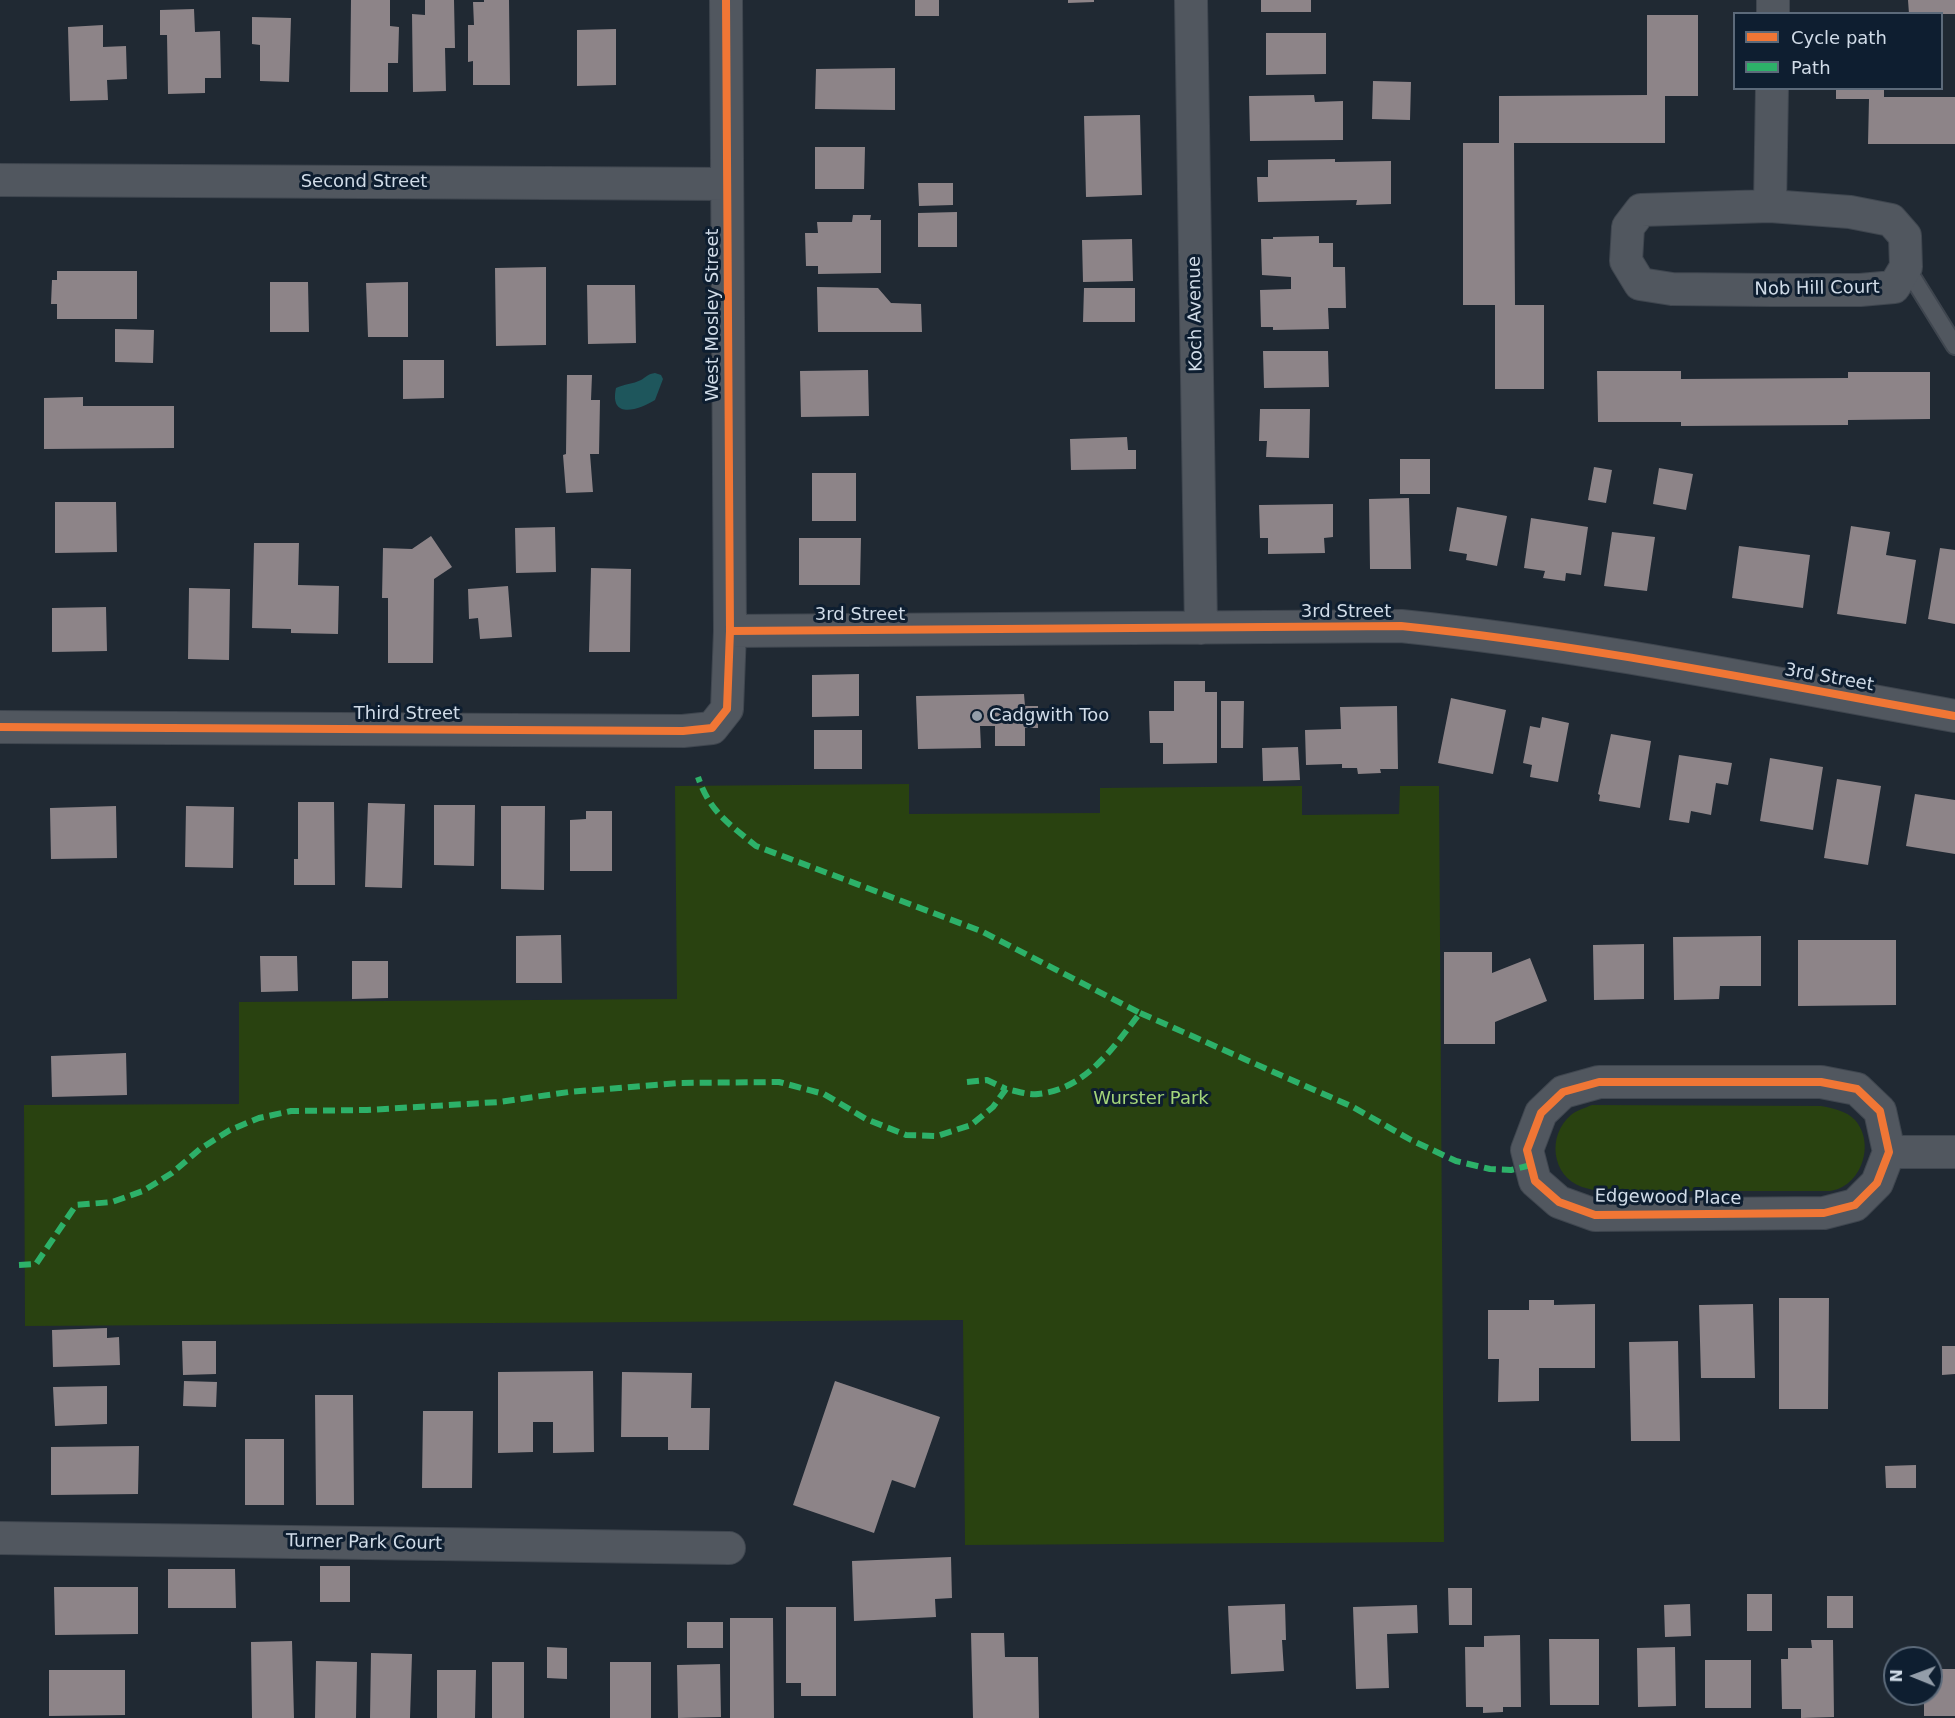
<!DOCTYPE html>
<html>
<head>
<meta charset="utf-8">
<style>
	body { margin:0 }
	#map { position:relative; width:1955px; height:1718px; overflow:hidden; background:#202933; font-family:"DejaVu Sans",sans-serif }
	canvas { display:block }
	.legend { position:absolute; left:1733px; top:12px; width:210px; height:78px; box-sizing:border-box; background:#0e1e30; border:2px solid #5c6a7a; margin:0; padding:8px 10px; list-style:none; font-size:18px; color:#d1dce8 }
	.legend li { display:flex; align-items:center; gap:12px; height:30px }
	.legend b { width:30px; border:2px solid #5c6a7a }
	.north { position:absolute; left:1883px; top:1646px; width:60px; height:60px; box-sizing:border-box; background:#0e1e30; border:2px solid #5c6a7a; border-radius:50%; rotate:271deg; font-size:16px; font-weight:700; line-height:24px; text-align:center; color:#d1dce8 }
	.north::after { content:''; display:block; margin:auto; width:21px; height:27px; background:#939da9; clip-path:polygon(50% 0,100% 100%,50% 72%,0 100%) }
</style>
</head>
<body>
<div id="map">
<canvas width="1955" height="1718"></canvas>
<ul class="legend">
<li><b style="height:8px;background:#f07635"></b>Cycle path</li>
<li><b style="height:8px;background:#2db169"></b>Path</li>
</ul>
<div class="north">N</div>
</div>
<script>
const c = document.querySelector('canvas').getContext('2d');
c.lineJoin = 'round';
function paint(path, color) {
  c.fillStyle = color;
  c.fill(path, 'evenodd');
}
function trace(path, color, width, dash) {
  c.strokeStyle = color;
  c.lineWidth = width;
  c.lineCap = dash ? 'butt' : 'round';
  c.setLineDash(dash || []);
  c.stroke(path);
}
function write(font, color, halo, rows, align = 'center') {
  c.font = font + ' "DejaVu Sans",sans-serif';
  c.lineWidth = 6;
  c.setLineDash([]);
  c.textBaseline = 'middle';
  c.strokeStyle = halo;
  c.fillStyle = color;
  for (const [text, x, y, turn = 0] of rows) {
    c.save();
    c.translate(x, y);
    c.rotate((+turn || 0) * Math.PI / 180);
    c.textAlign = isNaN(turn) ? turn : align;
    if (halo) c.strokeText(text, 0, 0);
    c.fillText(text, 0, 0);
    c.restore();
  }
}
paint(new Path2D(`
	M 909,784 L 909,814 L 1100,813 L 1100,788 L 1302,786 L 1302,815 L 1399,814 L 1400,786 L 1439,786 L 1444,1542 L 965,1545 L 963,1320 L 25,1326 L 24,1105 L 239,1104 L 239,1002 L 677,999 L 675,786 Z
	M 1592,1105 L 1821,1106 C 1832,1108 1847,1111 1855,1120 C 1876,1144 1861,1187 1830,1191 L 1601,1191 C 1595,1190 1588,1189 1582,1187 C 1551,1176 1547,1135 1571,1115 C 1577,1110 1585,1108 1592,1105 Z`), '#294210');
paint(new Path2D(`
	M 655,373 L 661,375 L 663,379 L 655,400 C 639,410 609,420 616,388 C 624,384 633,384 641,380 C 646,377 648,374 655,373 Z`), '#1e565c');
paint(new Path2D(`
	M 351,0 L 390,0 L 390,26 L 399,27 L 398,63 L 388,63 L 388,92 L 350,92 Z
	M 425,0 L 454,0 L 455,48 L 445,48 L 446,91 L 413,92 L 412,14 L 425,15 Z
	M 484,0 L 509,0 L 510,85 L 473,85 L 473,61 L 468,62 L 468,25 L 474,25 L 473,2 L 484,2 Z
	M 915,0 L 939,0 L 939,16 L 915,16 Z
	M 1068,0 L 1094,0 L 1094,2 L 1068,3 Z
	M 1261,0 L 1311,0 L 1311,12 L 1261,12 Z
	M 1908,0 L 1955,0 L 1955,14 L 1909,14 Z
	M 194,9 L 195,32 L 220,31 L 221,78 L 205,78 L 205,93 L 168,94 L 167,35 L 160,35 L 160,10 Z
	M 1647,15 L 1698,15 L 1698,96 L 1665,96 L 1665,143 L 1514,143 L 1515,305 L 1544,305 L 1544,389 L 1495,389 L 1495,305 L 1463,305 L 1463,143 L 1499,143 L 1499,96 L 1647,95 Z
	M 252,17 L 291,18 L 289,82 L 260,81 L 260,45 L 252,44 Z
	M 103,25 L 103,47 L 126,46 L 127,79 L 107,80 L 108,100 L 70,101 L 68,27 Z
	M 616,29 L 616,85 L 577,86 L 577,30 Z
	M 1266,33 L 1326,33 L 1326,74 L 1266,75 Z
	M 895,68 L 895,110 L 815,109 L 816,69 Z
	M 1373,81 L 1411,82 L 1410,120 L 1372,119 Z
	M 1836,88 L 1884,88 L 1884,97 L 1955,97 L 1955,144 L 1868,144 L 1869,99 L 1836,99 Z
	M 1314,95 L 1315,102 L 1343,101 L 1343,140 L 1250,141 L 1249,96 Z
	M 1140,115 L 1142,195 L 1086,197 L 1084,116 Z
	M 815,147 L 865,147 L 864,189 L 815,189 Z
	M 1335,159 L 1335,162 L 1391,161 L 1391,204 L 1356,205 L 1357,200 L 1258,202 L 1257,177 L 1268,177 L 1268,160 Z
	M 918,183 L 953,183 L 953,205 L 919,206 Z
	M 957,212 L 957,247 L 918,247 L 918,213 Z
	M 853,215 L 871,215 L 870,220 L 881,220 L 881,273 L 818,274 L 818,266 L 806,266 L 805,233 L 818,233 L 817,222 L 852,222 Z
	M 1319,236 L 1319,243 L 1333,243 L 1333,267 L 1345,267 L 1346,308 L 1328,308 L 1329,329 L 1273,330 L 1273,327 L 1261,327 L 1260,290 L 1291,289 L 1291,277 L 1262,275 L 1261,239 L 1273,239 L 1273,237 Z
	M 1132,239 L 1133,281 L 1083,282 L 1082,240 Z
	M 546,267 L 546,345 L 496,346 L 495,268 Z
	M 57,271 L 137,271 L 137,319 L 57,319 L 57,304 L 51,304 L 52,280 L 57,280 Z
	M 270,282 L 308,282 L 309,332 L 270,332 Z
	M 408,282 L 408,337 L 368,337 L 366,283 Z
	M 587,285 L 635,285 L 636,343 L 588,344 Z
	M 817,287 L 878,288 L 891,303 L 921,304 L 922,332 L 818,332 Z
	M 1084,288 L 1135,288 L 1135,322 L 1083,322 Z
	M 115,329 L 154,330 L 153,363 L 115,362 Z
	M 1263,351 L 1328,351 L 1329,387 L 1264,388 Z
	M 403,360 L 444,360 L 444,398 L 403,399 Z
	M 868,370 L 869,416 L 801,417 L 800,371 Z
	M 1597,371 L 1681,371 L 1681,379 L 1848,378 L 1848,372 L 1930,372 L 1930,419 L 1848,420 L 1848,425 L 1681,426 L 1681,422 L 1598,422 Z
	M 567,375 L 592,375 L 591,400 L 600,400 L 599,454 L 590,454 L 593,492 L 566,493 L 563,455 L 566,454 Z
	M 83,397 L 83,406 L 174,406 L 174,448 L 44,449 L 44,398 Z
	M 1260,409 L 1310,409 L 1309,458 L 1266,457 L 1267,441 L 1259,441 Z
	M 1127,437 L 1128,450 L 1136,450 L 1136,469 L 1071,470 L 1070,439 Z
	M 1400,459 L 1430,459 L 1430,494 L 1400,494 Z
	M 1594,467 L 1612,470 L 1606,503 L 1588,500 Z
	M 1659,468 L 1693,474 L 1686,510 L 1653,504 Z
	M 812,473 L 856,473 L 856,521 L 812,521 Z
	M 1409,498 L 1411,569 L 1370,569 L 1369,499 Z
	M 55,502 L 116,502 L 117,552 L 55,553 Z
	M 1333,504 L 1333,537 L 1324,538 L 1325,553 L 1268,554 L 1268,538 L 1260,538 L 1259,505 Z
	M 1457,507 L 1507,516 L 1497,566 L 1466,560 L 1467,554 L 1449,551 Z
	M 1531,518 L 1588,527 L 1581,575 L 1566,573 L 1565,581 L 1543,578 L 1545,571 L 1524,568 Z
	M 1851,526 L 1890,532 L 1886,555 L 1916,560 L 1906,624 L 1837,614 Z
	M 555,527 L 556,572 L 516,573 L 515,528 Z
	M 1612,532 L 1655,537 L 1647,591 L 1604,586 Z
	M 431,536 L 452,567 L 434,579 L 433,663 L 388,663 L 388,598 L 382,598 L 383,548 L 412,549 Z
	M 799,538 L 861,538 L 860,585 L 799,585 Z
	M 254,543 L 299,543 L 298,585 L 339,586 L 338,634 L 291,633 L 291,629 L 252,628 Z
	M 1739,546 L 1810,555 L 1803,608 L 1732,598 Z
	M 1940,548 L 1955,550 L 1955,624 L 1928,619 Z
	M 591,568 L 631,569 L 630,652 L 589,652 Z
	M 508,586 L 512,637 L 480,639 L 478,618 L 469,619 L 468,589 Z
	M 189,588 L 230,589 L 229,660 L 188,659 Z
	M 106,607 L 107,651 L 52,652 L 52,608 Z
	M 859,674 L 859,716 L 812,717 L 812,675 Z
	M 1174,681 L 1205,681 L 1205,692 L 1217,692 L 1217,763 L 1163,764 L 1163,743 L 1150,743 L 1149,711 L 1174,711 Z
	M 1024,694 L 1025,706 L 1038,706 L 1038,728 L 1025,728 L 1025,746 L 995,746 L 995,726 L 980,726 L 981,748 L 918,749 L 916,696 Z
	M 1451,698 L 1506,710 L 1493,774 L 1438,763 Z
	M 1221,701 L 1244,701 L 1243,748 L 1221,748 Z
	M 1397,706 L 1398,769 L 1380,769 L 1381,773 L 1358,774 L 1357,768 L 1342,768 L 1342,764 L 1306,765 L 1305,730 L 1341,729 L 1340,707 Z
	M 1542,717 L 1569,723 L 1558,782 L 1530,777 L 1532,765 L 1523,763 L 1530,726 L 1540,728 Z
	M 814,730 L 862,730 L 862,769 L 814,769 Z
	M 1611,734 L 1651,741 L 1640,808 L 1599,801 L 1600,795 L 1598,794 Z
	M 1298,747 L 1300,780 L 1263,781 L 1262,748 Z
	M 1679,755 L 1732,763 L 1728,785 L 1716,783 L 1711,815 L 1691,811 L 1689,823 L 1669,820 Z
	M 1770,758 L 1823,767 L 1813,830 L 1760,821 Z
	M 1837,779 L 1881,786 L 1868,865 L 1824,858 Z
	M 1915,794 L 1955,800 L 1955,854 L 1906,846 Z
	M 298,802 L 334,802 L 335,885 L 294,885 L 294,859 L 298,859 Z
	M 368,803 L 405,804 L 402,888 L 365,887 Z
	M 434,805 L 475,805 L 474,866 L 434,865 Z
	M 116,806 L 117,858 L 51,859 L 50,808 Z
	M 186,806 L 234,807 L 233,868 L 185,867 Z
	M 501,806 L 545,806 L 544,890 L 501,889 Z
	M 586,811 L 612,811 L 612,871 L 570,871 L 570,820 L 586,819 Z
	M 561,935 L 562,983 L 516,983 L 516,936 Z
	M 1761,936 L 1761,986 L 1720,986 L 1719,999 L 1674,1000 L 1673,937 Z
	M 1798,940 L 1896,940 L 1896,1005 L 1798,1006 Z
	M 1644,944 L 1644,999 L 1594,1000 L 1593,945 Z
	M 1444,952 L 1492,952 L 1492,973 L 1530,958 L 1547,1001 L 1495,1022 L 1495,1044 L 1444,1044 Z
	M 260,956 L 297,956 L 298,991 L 261,992 Z
	M 352,961 L 388,961 L 388,998 L 352,999 Z
	M 126,1053 L 127,1095 L 52,1097 L 51,1056 Z
	M 1779,1298 L 1829,1298 L 1828,1409 L 1779,1409 Z
	M 1529,1300 L 1554,1300 L 1554,1305 L 1595,1304 L 1595,1368 L 1539,1368 L 1539,1401 L 1498,1402 L 1499,1359 L 1488,1359 L 1488,1310 L 1529,1310 Z
	M 1753,1304 L 1755,1378 L 1701,1378 L 1699,1305 Z
	M 107,1328 L 107,1338 L 119,1337 L 120,1365 L 53,1367 L 52,1330 Z
	M 182,1341 L 216,1341 L 216,1374 L 183,1375 Z
	M 1678,1341 L 1680,1441 L 1631,1441 L 1629,1342 Z
	M 1942,1346 L 1955,1346 L 1955,1374 L 1942,1375 Z
	M 593,1371 L 594,1452 L 553,1453 L 553,1422 L 533,1422 L 533,1452 L 498,1453 L 498,1372 Z
	M 622,1372 L 692,1373 L 691,1408 L 710,1408 L 709,1450 L 668,1450 L 668,1437 L 621,1437 Z
	M 184,1381 L 217,1382 L 216,1407 L 183,1406 Z
	M 835,1381 L 940,1417 L 915,1488 L 892,1480 L 874,1533 L 793,1505 Z
	M 107,1386 L 107,1424 L 55,1426 L 53,1387 Z
	M 315,1395 L 353,1395 L 354,1505 L 316,1505 Z
	M 423,1411 L 473,1411 L 472,1488 L 422,1488 Z
	M 245,1439 L 284,1439 L 284,1505 L 245,1505 Z
	M 139,1446 L 138,1494 L 51,1495 L 51,1447 Z
	M 1916,1465 L 1916,1488 L 1886,1488 L 1885,1466 Z
	M 951,1557 L 952,1598 L 935,1599 L 936,1617 L 854,1621 L 852,1561 Z
	M 320,1566 L 350,1566 L 350,1602 L 320,1602 Z
	M 168,1569 L 235,1569 L 236,1608 L 168,1608 Z
	M 54,1587 L 138,1587 L 138,1634 L 55,1635 Z
	M 1448,1588 L 1472,1588 L 1472,1625 L 1449,1625 Z
	M 1747,1594 L 1772,1594 L 1772,1631 L 1747,1631 Z
	M 1827,1596 L 1853,1596 L 1853,1628 L 1827,1628 Z
	M 1285,1604 L 1286,1640 L 1282,1640 L 1284,1671 L 1231,1674 L 1228,1606 Z
	M 1690,1604 L 1691,1636 L 1665,1637 L 1664,1605 Z
	M 1417,1605 L 1418,1633 L 1387,1634 L 1389,1688 L 1356,1689 L 1353,1607 Z
	M 786,1607 L 836,1607 L 836,1696 L 801,1696 L 801,1683 L 786,1683 Z
	M 730,1618 L 773,1618 L 774,1718 L 730,1718 Z
	M 687,1622 L 723,1622 L 723,1648 L 687,1648 Z
	M 971,1633 L 1004,1633 L 1005,1657 L 1038,1657 L 1039,1718 L 973,1718 Z
	M 1520,1635 L 1521,1707 L 1503,1707 L 1503,1712 L 1483,1713 L 1483,1707 L 1466,1707 L 1465,1647 L 1484,1647 L 1484,1636 Z
	M 1549,1639 L 1599,1639 L 1599,1705 L 1550,1705 Z
	M 1811,1640 L 1833,1640 L 1834,1717 L 1801,1718 L 1801,1709 L 1782,1709 L 1781,1659 L 1788,1659 L 1788,1648 L 1812,1648 Z
	M 292,1641 L 294,1718 L 252,1718 L 251,1642 Z
	M 547,1647 L 567,1648 L 567,1679 L 547,1678 Z
	M 1675,1647 L 1676,1706 L 1638,1707 L 1637,1648 Z
	M 371,1653 L 412,1654 L 410,1718 L 370,1718 Z
	M 1705,1660 L 1751,1660 L 1751,1708 L 1705,1708 Z
	M 316,1661 L 357,1662 L 356,1718 L 315,1718 Z
	M 492,1662 L 524,1662 L 524,1718 L 492,1718 Z
	M 610,1662 L 651,1662 L 651,1718 L 610,1718 Z
	M 720,1664 L 721,1717 L 678,1718 L 677,1665 Z
	M 1931,1669 L 1955,1669 L 1955,1716 L 1924,1716 L 1924,1694 L 1931,1694 Z
	M 49,1670 L 125,1670 L 125,1715 L 49,1716 Z
	M 437,1670 L 476,1670 L 475,1718 L 437,1718 Z`), '#8d8488');
const service = new Path2D(`
	M 1906,267 L 1955,346`);
const minor = new Path2D(`
	M 1191,0 L 1201,628
	M 1773,14 L 1773,0
	M 0,180 L 727,184
	M 1770,206 L 1850,212 L 1891,220 L 1905,236 L 1906,267 L 1894,287 L 1860,290 L 1769,290 L 1672,289 L 1640,284 L 1626,261 L 1628,227 L 1641,210 Z
	M 1770,206 L 1772,88
	M 730,631 L 1401,626 C 1587,645 1771,683 1955,716
	M 0,727 L 683,731 L 712,728 L 727,709 L 730,631 L 726,0
	M 1599,1082 L 1821,1082 L 1857,1089 L 1880,1111 L 1889,1152 L 1877,1183 L 1855,1205 L 1824,1213 L 1595,1215 L 1559,1202 L 1535,1181 L 1527,1150 L 1541,1113 L 1563,1092 Z
	M 1889,1152 L 1955,1152
	M 0,1538 L 729,1548`);
trace(service, '#3f464f', 20);
trace(minor, '#3f464f', 34);
trace(service, '#51575f', 16);
trace(minor, '#51575f', 32);
trace(new Path2D(`
	M 1140,1013 L 1353,1107 L 1411,1140 L 1456,1161 L 1490,1169 L 1511,1170 L 1531,1165
	M 967,1082 L 987,1080 L 1006,1089
	M 19,1265 L 36,1264 L 76,1205 L 112,1202 L 143,1191 L 172,1173 L 200,1149 L 230,1130 L 259,1118 L 291,1111 L 367,1110 L 499,1102 L 569,1092 L 679,1083 L 779,1082 L 824,1094 L 866,1119 L 906,1135 L 937,1136 L 971,1125 L 993,1107 L 1006,1089 C 1016,1091 1028,1095 1038,1094 C 1086,1089 1113,1048 1140,1013 L 981,931 L 756,846 C 728,823 710,812 698,777`), '#2db169', 6, [12, 6]);
trace(new Path2D(`
	M 730,631 L 1401,626 C 1587,645 1771,683 1955,716
	M 0,727 L 683,731 L 712,728 L 727,709 L 730,631 L 726,0
	M 1599,1082 L 1821,1082 L 1857,1089 L 1880,1111 L 1889,1152 L 1877,1183 L 1855,1205 L 1824,1213 L 1595,1215 L 1559,1202 L 1535,1181 L 1527,1150 L 1541,1113 L 1563,1092 Z`), '#f07635', 8);
for (const [x, y, r, color] of [
	[977,716,6,"#939da9"]
]) {
  const dot = new Path2D();
  dot.arc(x, y, r, 0, 2 * Math.PI);
  c.fillStyle = color;
  c.fill(dot);
  trace(dot, '#0e1e30', 2);
}
write('18px', '#d1dce8', '#0e1e30', [
	["Second Street",364,182],
	["Nob Hill Court",1817,289,-1],
	["Koch Avenue",1196,314,-91],
	["West Mosley Street",713,315,-90],
	["3rd Street",1346,612],
	["3rd Street",860,615],
	["3rd Street",1829,678,10],
	["Third Street",407,714],
	["Edgewood Place",1668,1198,1],
	["Turner Park Court",364,1543,1]
]);
write('18px', '#d1dce8', '#0e1e30', [
	["Cadgwith Too",989,716]
], 'left');
write('18px', '#a4d67a', '#0e1e30', [
	["Wurster Park",1151,1099]
]);
</script>
</body>
</html>
